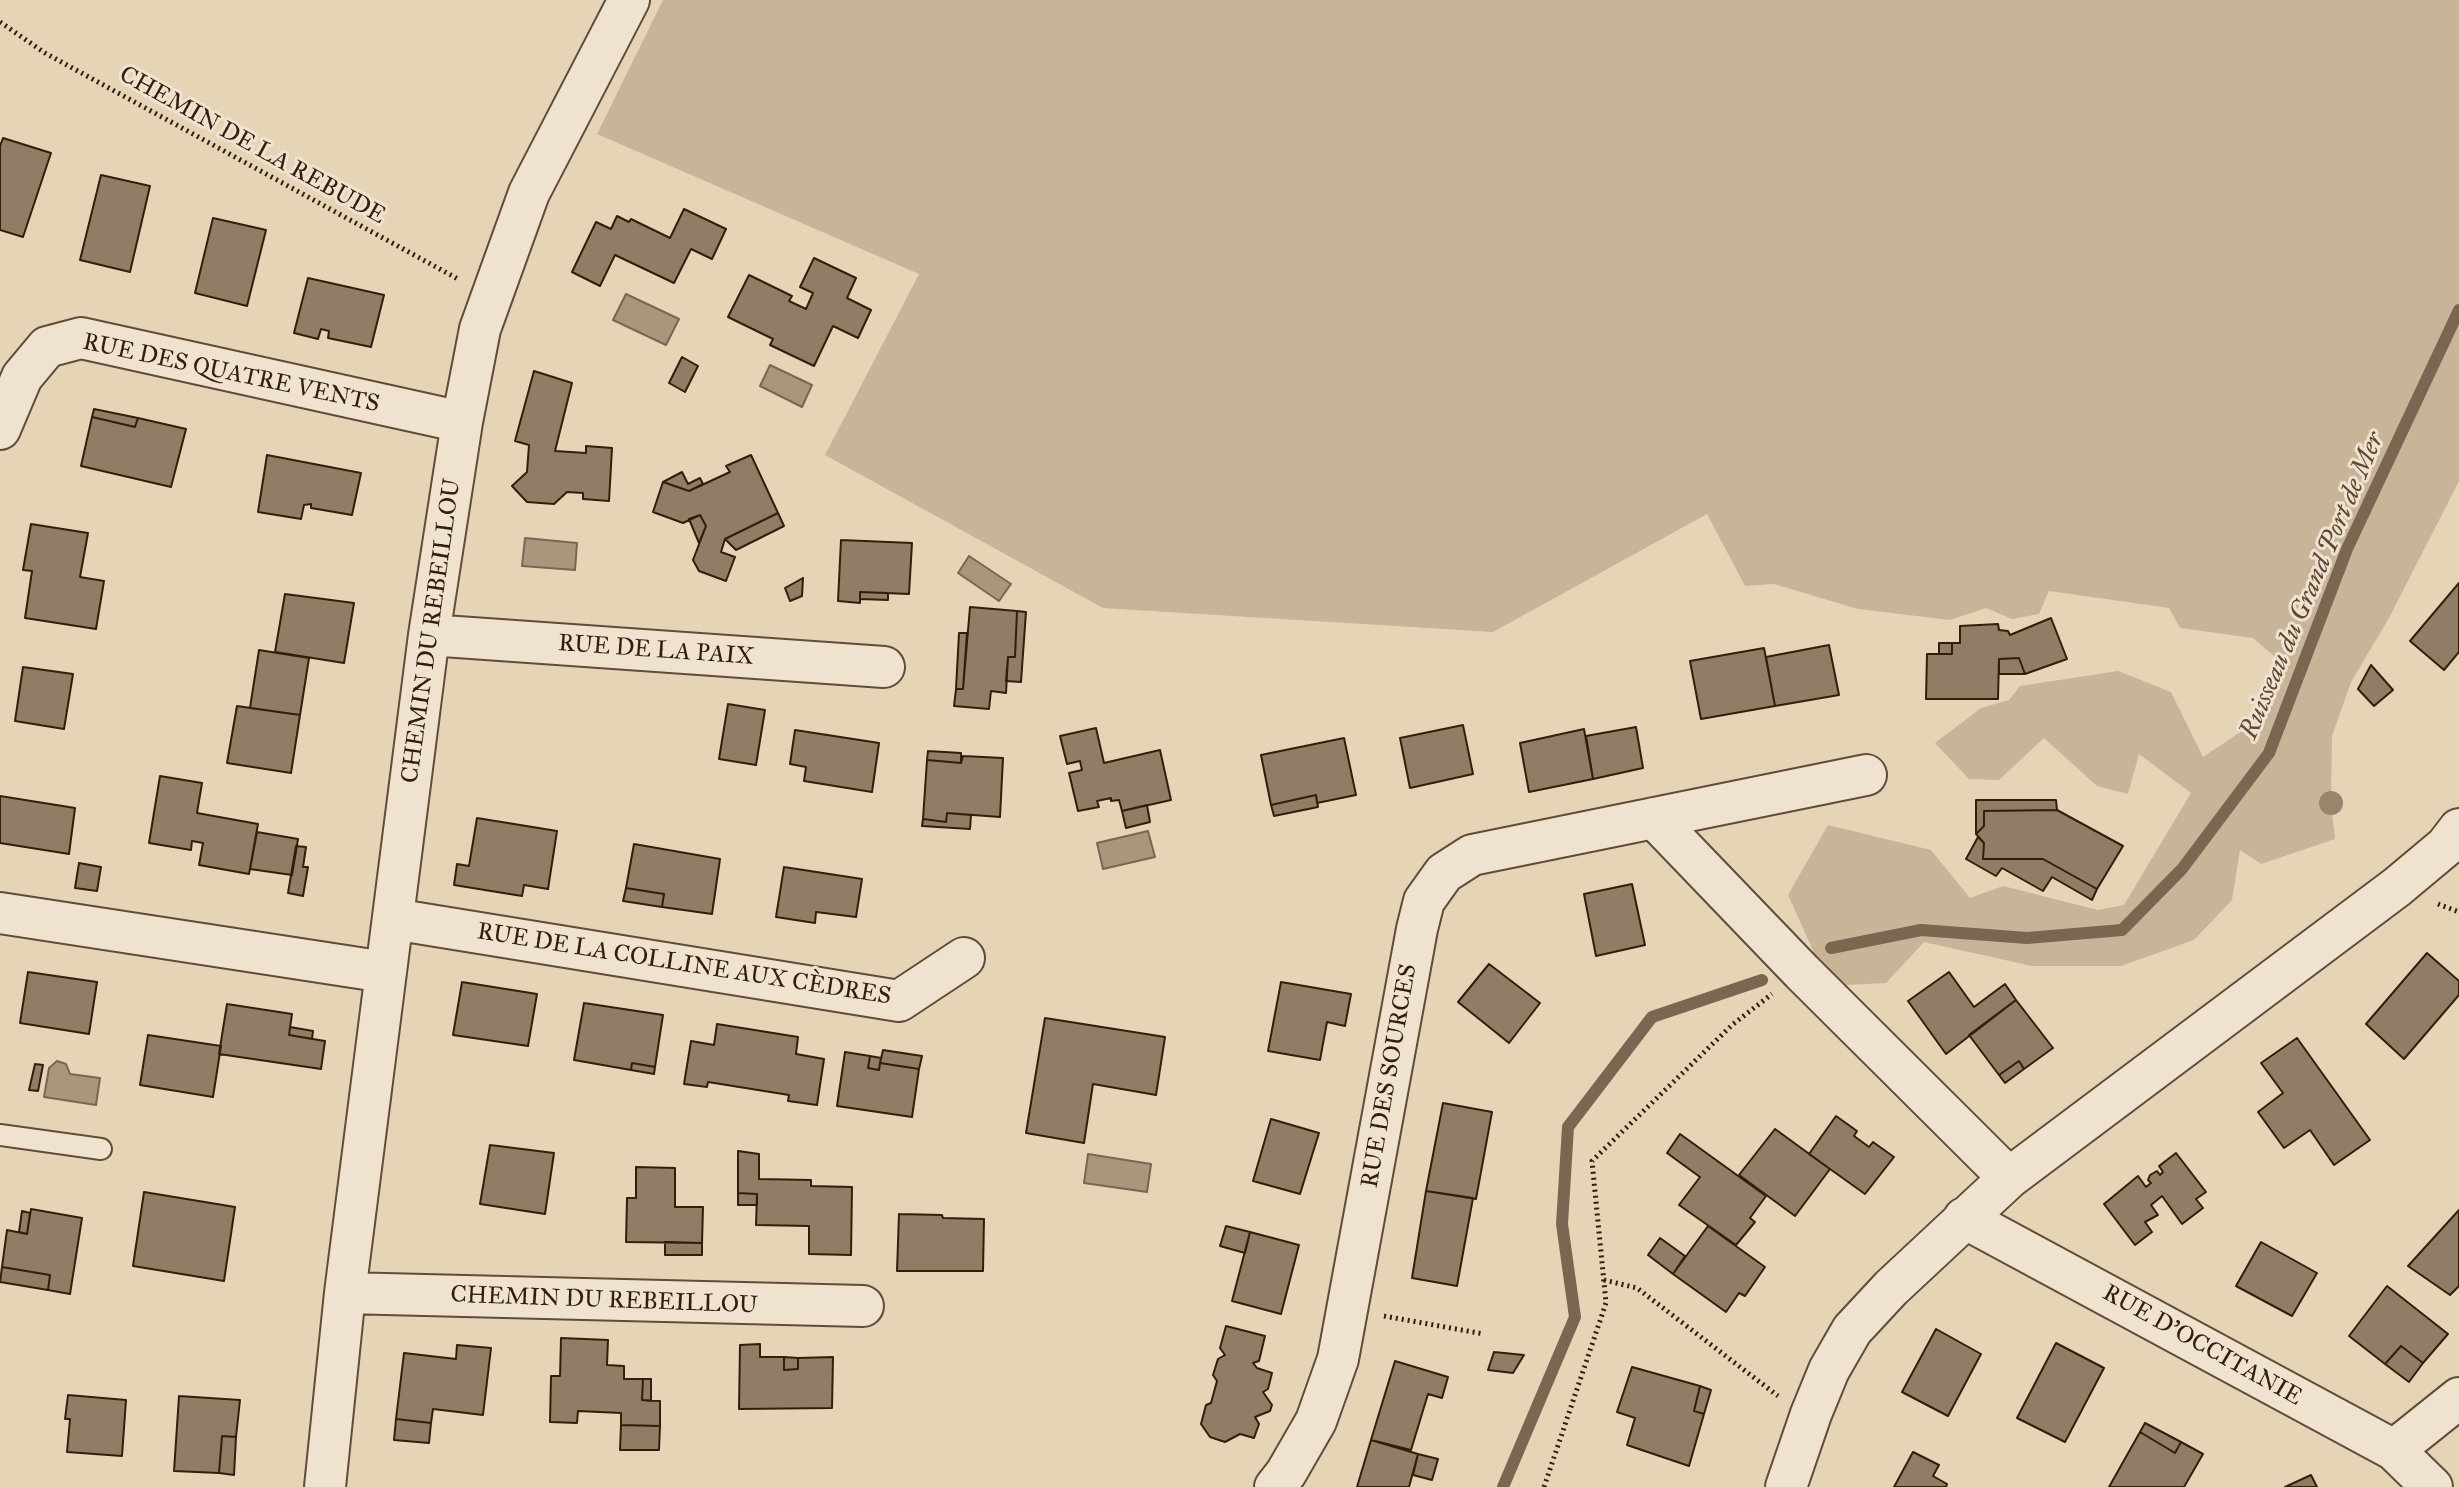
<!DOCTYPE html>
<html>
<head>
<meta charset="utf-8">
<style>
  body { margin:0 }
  canvas { display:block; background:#e6d4b6 }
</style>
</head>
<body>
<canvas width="2459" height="1487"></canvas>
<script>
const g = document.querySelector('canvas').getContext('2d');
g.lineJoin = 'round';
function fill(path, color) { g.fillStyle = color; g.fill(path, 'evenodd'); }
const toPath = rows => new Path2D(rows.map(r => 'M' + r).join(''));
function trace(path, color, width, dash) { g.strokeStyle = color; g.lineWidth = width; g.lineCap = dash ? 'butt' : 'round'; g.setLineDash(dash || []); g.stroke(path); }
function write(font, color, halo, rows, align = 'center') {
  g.font = font + ' "IM FELL Great Primer",serif'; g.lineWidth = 6; g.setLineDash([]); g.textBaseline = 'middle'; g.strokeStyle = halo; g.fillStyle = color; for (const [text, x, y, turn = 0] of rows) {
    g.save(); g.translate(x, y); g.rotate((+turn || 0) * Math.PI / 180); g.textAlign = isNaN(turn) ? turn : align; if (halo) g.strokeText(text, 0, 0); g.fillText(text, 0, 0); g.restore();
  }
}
const green = toPath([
  [663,0,2459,0,2459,481,2389,618,2351,682,2332,736,2331,803,2335,839,2261,864,2240,850,2232,900,2194,940,2121,966,2032,966,1924,942,1886,983,1829,986,1788,895,1828,825,1931,850,1970,898,2003,886,2098,910,2124,905,2191,793,2139,754,2128,794,2097,786,2044,738,1999,780,1969,779,1935,743,1981,708,2009,700,2020,686,2118,671,2171,692,2203,757,2251,725,2288,668,2253,638,2180,628,2169,608,2049,591,2039,614,2012,619,1986,608,1950,620,1858,609,1774,584,1745,586,1707,514,1493,632,1103,608,825,455,919,274,597,134]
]);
const water = toPath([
  [626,294,679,319,666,345,613,320,626,294],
  [770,365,812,385,802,407,760,386,770,365],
  [525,538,577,543,575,570,522,566,525,538],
  [969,556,1011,584,999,601,958,573,969,556],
  [1148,831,1155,857,1103,869,1097,843,1148,831],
  [57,1061,66,1064,70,1074,100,1078,96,1105,44,1097,49,1068,57,1061],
  [1088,1154,1151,1164,1147,1192,1084,1183,1088,1154]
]);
const stream = toPath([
  [1831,948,1921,930,2027,938,2122,930,2182,869,2269,753,2347,549,2459,310],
  [1503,1487,1575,1317,1562,1224,1568,1127,1652,1017,1762,980]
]);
const building = toPath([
  [3,138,51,153,23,237,0,230,0,146,3,138],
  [101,175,150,186,130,272,80,260,101,175],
  [684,209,726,229,712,259,691,249,674,283,615,255,600,286,572,272,596,222,611,229,617,216,629,222,631,219,670,238,684,209],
  [213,218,266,230,247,306,195,293,213,218],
  [814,258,856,278,847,298,871,310,858,338,833,326,814,366,770,345,773,339,728,317,749,275,792,296,789,301,806,309,813,293,800,287,814,258],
  [308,278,384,295,371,347,328,338,329,331,321,329,318,339,294,333,308,278],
  [682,357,698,366,685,392,669,383,682,357],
  [534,371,572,383,555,451,586,453,586,446,612,448,609,501,583,499,583,493,567,492,554,504,527,502,512,486,527,472,529,445,515,441,534,371],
  [94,409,138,418,135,427,92,417,94,409],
  [92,417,135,427,138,418,186,429,171,487,81,466,92,417],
  [267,455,361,473,352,515,311,508,311,504,304,505,301,519,258,512,267,455],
  [751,455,778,513,725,539,721,552,735,557,726,581,699,571,693,560,706,526,700,515,683,523,653,512,663,482,689,491,730,472,726,466,751,455],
  [682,472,688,484,700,478,703,484,689,491,663,482,682,472],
  [778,513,784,526,736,550,725,539,778,513],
  [700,515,706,526,699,543,689,519,700,515],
  [31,524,88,533,80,577,104,581,96,629,25,618,32,571,23,570,31,524],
  [841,540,912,543,909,594,860,592,860,603,838,601,841,540],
  [803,578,802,596,790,601,785,588,803,578],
  [2459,583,2459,652,2444,670,2410,641,2459,583],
  [860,592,888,593,888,600,860,599,860,592],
  [285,594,354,603,344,663,275,652,285,594],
  [970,607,1017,611,1015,657,1008,657,1006,693,991,691,989,709,954,706,956,689,963,689,970,607],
  [1017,611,1026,612,1021,682,1006,681,1008,657,1015,657,1017,611],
  [2051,618,2067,659,2025,674,2019,658,1999,659,1998,699,1926,699,1927,654,1952,654,1952,643,1960,643,1960,626,1998,624,1999,630,2008,631,2010,635,2051,618],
  [959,633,967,633,963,689,956,689,959,633],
  [1939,643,1952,643,1952,654,1939,654,1939,643],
  [1829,645,1839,695,1775,706,1766,657,1829,645],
  [1764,648,1775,706,1701,719,1690,661,1764,648],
  [259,650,309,658,300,715,250,708,259,650],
  [2019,658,2025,674,1999,674,1999,659,2019,658],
  [2371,665,2393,690,2374,706,2358,689,2371,665],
  [23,667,73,674,64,729,15,721,23,667],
  [728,704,765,710,756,765,719,759,728,704],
  [237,706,300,715,291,773,227,763,237,706],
  [1463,725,1473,774,1410,788,1400,738,1463,725],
  [1636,727,1643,768,1593,779,1586,736,1636,727],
  [1096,728,1104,763,1160,750,1171,800,1122,811,1119,800,1111,801,1111,798,1097,801,1099,807,1078,811,1069,773,1082,770,1080,761,1067,764,1060,736,1096,728],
  [1584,729,1593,779,1529,792,1520,743,1584,729],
  [795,730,879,743,872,792,804,781,806,767,790,764,795,730],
  [1344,738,1356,795,1317,803,1316,795,1271,805,1261,755,1344,738],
  [928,751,961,753,961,763,927,760,928,751],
  [963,756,1003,758,1000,817,947,813,946,822,923,819,927,760,961,763,963,756],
  [160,776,202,783,197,813,258,824,249,874,199,865,203,843,192,841,191,850,149,843,160,776],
  [1316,795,1318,807,1274,816,1271,805,1316,795],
  [0,796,75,808,69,854,0,843,0,796],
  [1976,800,2056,800,2057,810,1984,811,1984,826,1976,834,1976,800],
  [1147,805,1150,822,1126,828,1122,811,1147,805],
  [2057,810,2123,846,2097,889,2043,859,1983,859,1984,843,1976,834,1984,826,1984,811,2057,810],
  [947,813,971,815,970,829,922,826,923,819,946,822,947,813],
  [477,818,557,831,548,889,524,885,522,896,454,885,457,864,469,866,477,818],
  [257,832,298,839,292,875,250,869,257,832],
  [1978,837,1984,843,1983,859,2043,859,2097,889,2092,900,2052,877,2043,891,2002,868,1996,876,1966,859,1978,837],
  [634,844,720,859,712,914,662,907,664,894,626,888,634,844],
  [296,846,306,847,303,867,308,867,303,896,288,893,296,846],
  [79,863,101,867,97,891,75,888,79,863],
  [784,867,862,879,856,917,816,912,815,923,776,917,784,867],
  [1632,884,1645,945,1596,956,1584,894,1632,884],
  [626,888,664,894,662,907,623,901,626,888],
  [2427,953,2459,981,2459,995,2404,1059,2366,1024,2427,953],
  [1489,964,1540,1003,1509,1043,1458,1002,1489,964],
  [28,972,97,982,89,1034,20,1023,28,972],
  [1949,972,1974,1007,2005,984,2016,1000,1946,1054,1908,1001,1949,972],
  [462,982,537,994,528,1046,453,1035,462,982],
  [1281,982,1351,994,1345,1026,1327,1022,1320,1060,1268,1051,1281,982],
  [2016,1000,2053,1048,2024,1069,2019,1061,1999,1075,1969,1035,2016,1000],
  [584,1003,663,1015,655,1067,632,1063,631,1070,574,1060,584,1003],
  [227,1004,292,1014,289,1035,325,1041,321,1069,219,1054,227,1004],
  [1045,1018,1165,1037,1156,1095,1093,1084,1084,1143,1026,1133,1045,1018],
  [717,1024,798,1037,796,1054,824,1059,817,1105,788,1101,789,1095,708,1082,707,1087,684,1084,691,1041,714,1045,717,1024],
  [290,1027,313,1031,312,1039,289,1035,290,1027],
  [148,1035,221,1046,213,1097,140,1085,148,1035],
  [2297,1038,2370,1140,2334,1165,2310,1130,2284,1148,2258,1112,2283,1093,2261,1063,2297,1038],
  [883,1050,922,1056,919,1069,880,1063,883,1050],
  [845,1052,870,1056,868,1068,879,1070,880,1063,919,1069,912,1117,837,1106,845,1052],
  [870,1056,881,1058,879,1070,868,1068,870,1056],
  [2019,1061,2024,1069,2005,1083,1999,1075,2019,1061],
  [632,1063,655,1067,654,1074,631,1070,632,1063],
  [35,1064,43,1065,38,1091,29,1090,35,1064],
  [1443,1103,1492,1112,1476,1199,1426,1191,1443,1103],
  [1836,1116,1857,1131,1854,1136,1869,1147,1873,1142,1894,1157,1865,1194,1809,1154,1836,1116],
  [1271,1119,1319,1133,1300,1194,1253,1181,1271,1119],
  [1775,1129,1830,1169,1795,1216,1739,1175,1775,1129],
  [1680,1134,1766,1196,1750,1218,1755,1222,1736,1245,1679,1205,1700,1177,1667,1153,1680,1134],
  [490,1145,554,1153,545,1214,480,1204,490,1145],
  [738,1151,759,1154,759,1179,811,1180,811,1186,852,1187,851,1255,809,1254,809,1226,756,1225,757,1194,738,1193,738,1151],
  [2176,1153,2206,1192,2196,1199,2203,1208,2182,1224,2162,1196,2151,1205,2158,1215,2145,1222,2152,1232,2135,1245,2104,1204,2138,1176,2146,1187,2151,1183,2148,1180,2150,1175,2157,1171,2160,1175,2163,1172,2159,1166,2176,1153],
  [636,1167,675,1168,675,1207,703,1207,702,1243,626,1242,627,1198,636,1198,636,1167],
  [1426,1191,1473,1198,1457,1286,1412,1278,1426,1191],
  [144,1192,235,1207,224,1281,133,1266,144,1192],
  [738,1193,757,1194,757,1205,738,1205,738,1193],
  [31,1209,82,1218,70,1294,48,1290,50,1275,2,1267,7,1230,27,1234,31,1209],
  [2459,1210,2459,1286,2450,1295,2408,1266,2459,1210],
  [22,1211,30,1213,27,1234,19,1232,22,1211],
  [899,1214,942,1215,943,1218,984,1219,983,1271,897,1271,899,1214],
  [1226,1226,1250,1232,1245,1253,1220,1246,1226,1226],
  [1708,1226,1765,1267,1745,1296,1739,1293,1726,1312,1673,1274,1708,1226],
  [1250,1232,1299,1245,1281,1314,1232,1301,1250,1232],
  [1660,1238,1685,1256,1673,1274,1648,1255,1660,1238],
  [665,1242,702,1243,702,1255,665,1255,665,1242],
  [2261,1242,2317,1273,2292,1316,2236,1286,2261,1242],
  [2,1267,50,1275,48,1290,0,1282,2,1267],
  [2387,1286,2448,1334,2423,1363,2401,1346,2385,1364,2349,1336,2387,1286],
  [1226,1326,1265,1336,1259,1361,1253,1363,1257,1368,1272,1373,1268,1389,1263,1392,1272,1405,1270,1411,1255,1417,1259,1424,1254,1438,1240,1434,1225,1442,1210,1437,1201,1424,1206,1405,1211,1403,1217,1381,1213,1375,1218,1359,1225,1355,1220,1348,1226,1326],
  [1936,1329,1981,1354,1948,1416,1902,1392,1936,1329],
  [561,1338,608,1340,607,1365,624,1366,624,1379,643,1379,642,1400,660,1401,660,1426,621,1425,621,1413,578,1411,577,1423,550,1422,551,1376,560,1376,561,1338],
  [2056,1343,2104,1368,2065,1442,2017,1418,2056,1343],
  [760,1344,760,1357,784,1357,784,1370,798,1369,798,1358,833,1357,832,1408,739,1409,740,1345,760,1344],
  [457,1345,491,1348,483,1415,433,1409,431,1423,396,1419,404,1353,456,1359,457,1345],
  [2401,1346,2423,1363,2409,1382,2385,1364,2401,1346],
  [1494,1352,1524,1355,1513,1373,1488,1370,1494,1352],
  [784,1357,798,1358,798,1369,784,1370,784,1357],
  [1395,1361,1448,1377,1442,1398,1428,1394,1411,1450,1371,1440,1395,1361],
  [1632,1367,1700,1386,1694,1411,1704,1414,1689,1466,1627,1445,1635,1418,1617,1412,1632,1367],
  [643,1379,651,1379,651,1401,642,1400,643,1379],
  [1700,1386,1711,1390,1704,1414,1694,1411,1700,1386],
  [68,1395,126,1400,122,1456,67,1452,70,1419,65,1419,68,1395],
  [179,1396,240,1400,236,1437,222,1436,219,1473,174,1471,179,1396],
  [396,1419,431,1423,429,1443,394,1440,396,1419],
  [2145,1423,2181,1442,2175,1453,2140,1432,2145,1423],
  [621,1425,660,1426,659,1450,620,1450,621,1425],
  [2140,1432,2175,1453,2181,1442,2203,1454,2184,1487,2109,1487,2140,1432],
  [222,1436,236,1437,234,1475,219,1473,222,1436],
  [1371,1440,1418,1454,1409,1487,1357,1487,1371,1440],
  [1913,1452,1939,1465,1933,1476,1947,1484,1946,1487,1894,1487,1913,1452],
  [1418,1454,1438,1459,1432,1480,1413,1475,1418,1454],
  [2311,1475,2317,1487,2285,1487,2311,1475]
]);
const path = toPath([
  [0,22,45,53,458,279],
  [2438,904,2459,912],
  [1604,1280,1637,1288,1778,1396],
  [1384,1316,1484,1334],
  [1544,1487,1606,1303,1592,1161,1732,1025,1772,994]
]);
const lane = toPath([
  [0,1135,101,1149]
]);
const street = toPath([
  [0,429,22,377,47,347,81,338,462,422],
  [429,635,884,667],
  [1654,818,1802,972,2009,1178],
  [0,913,385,972],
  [393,919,899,1001,964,958],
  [1964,1218,2394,1450,2432,1487],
  [345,1293,863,1306],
  [2394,1450,2459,1398],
  [325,1487,345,1293,429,635,462,422,480,329,529,193,629,0],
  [1275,1487,1286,1473,1316,1421,1338,1359,1417,929,1424,901,1444,873,1472,855,1866,775],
  [1786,1487,1811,1414,1829,1370,1852,1330,1891,1288,2009,1178,2397,887,2446,846,2459,829]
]);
const trees = [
  [2331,803]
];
const streetNames = [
  ["CHEMIN DE LA REBUDE",252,146,29],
  ["RUE DES QUATRE VENTS",231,374,12],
  ["CHEMIN DU REBEILLOU",432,631,-82],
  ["RUE DE LA PAIX",656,651,4],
  ["RUE DE LA COLLINE AUX CÈDRES",684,965,9],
  ["RUE DES SOURCES",1390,1076,-80],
  ["CHEMIN DU REBEILLOU",604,1301,2],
  ["RUE D'OCCITANIE",2202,1346,29]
];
const waterNames = [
  ["Ruisseau du Grand Port de Mer",2313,586,-67]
];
fill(green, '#c8b599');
fill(water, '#a9967d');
trace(water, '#7a6651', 2);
trace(stream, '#7a6651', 12);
fill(building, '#907d65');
trace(building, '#331e0e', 2);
trace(lane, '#604c38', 24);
trace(street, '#604c38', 44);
trace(path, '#331e0e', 5, [2, 4]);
trace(lane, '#efe3d0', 20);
trace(street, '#efe3d0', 40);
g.fillStyle = '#98856d';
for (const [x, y] of trees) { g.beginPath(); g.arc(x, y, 12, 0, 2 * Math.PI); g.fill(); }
write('24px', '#331e0e', '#efe3d0', streetNames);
write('italic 26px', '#5c4835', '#efe3d0', waterNames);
</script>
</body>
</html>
